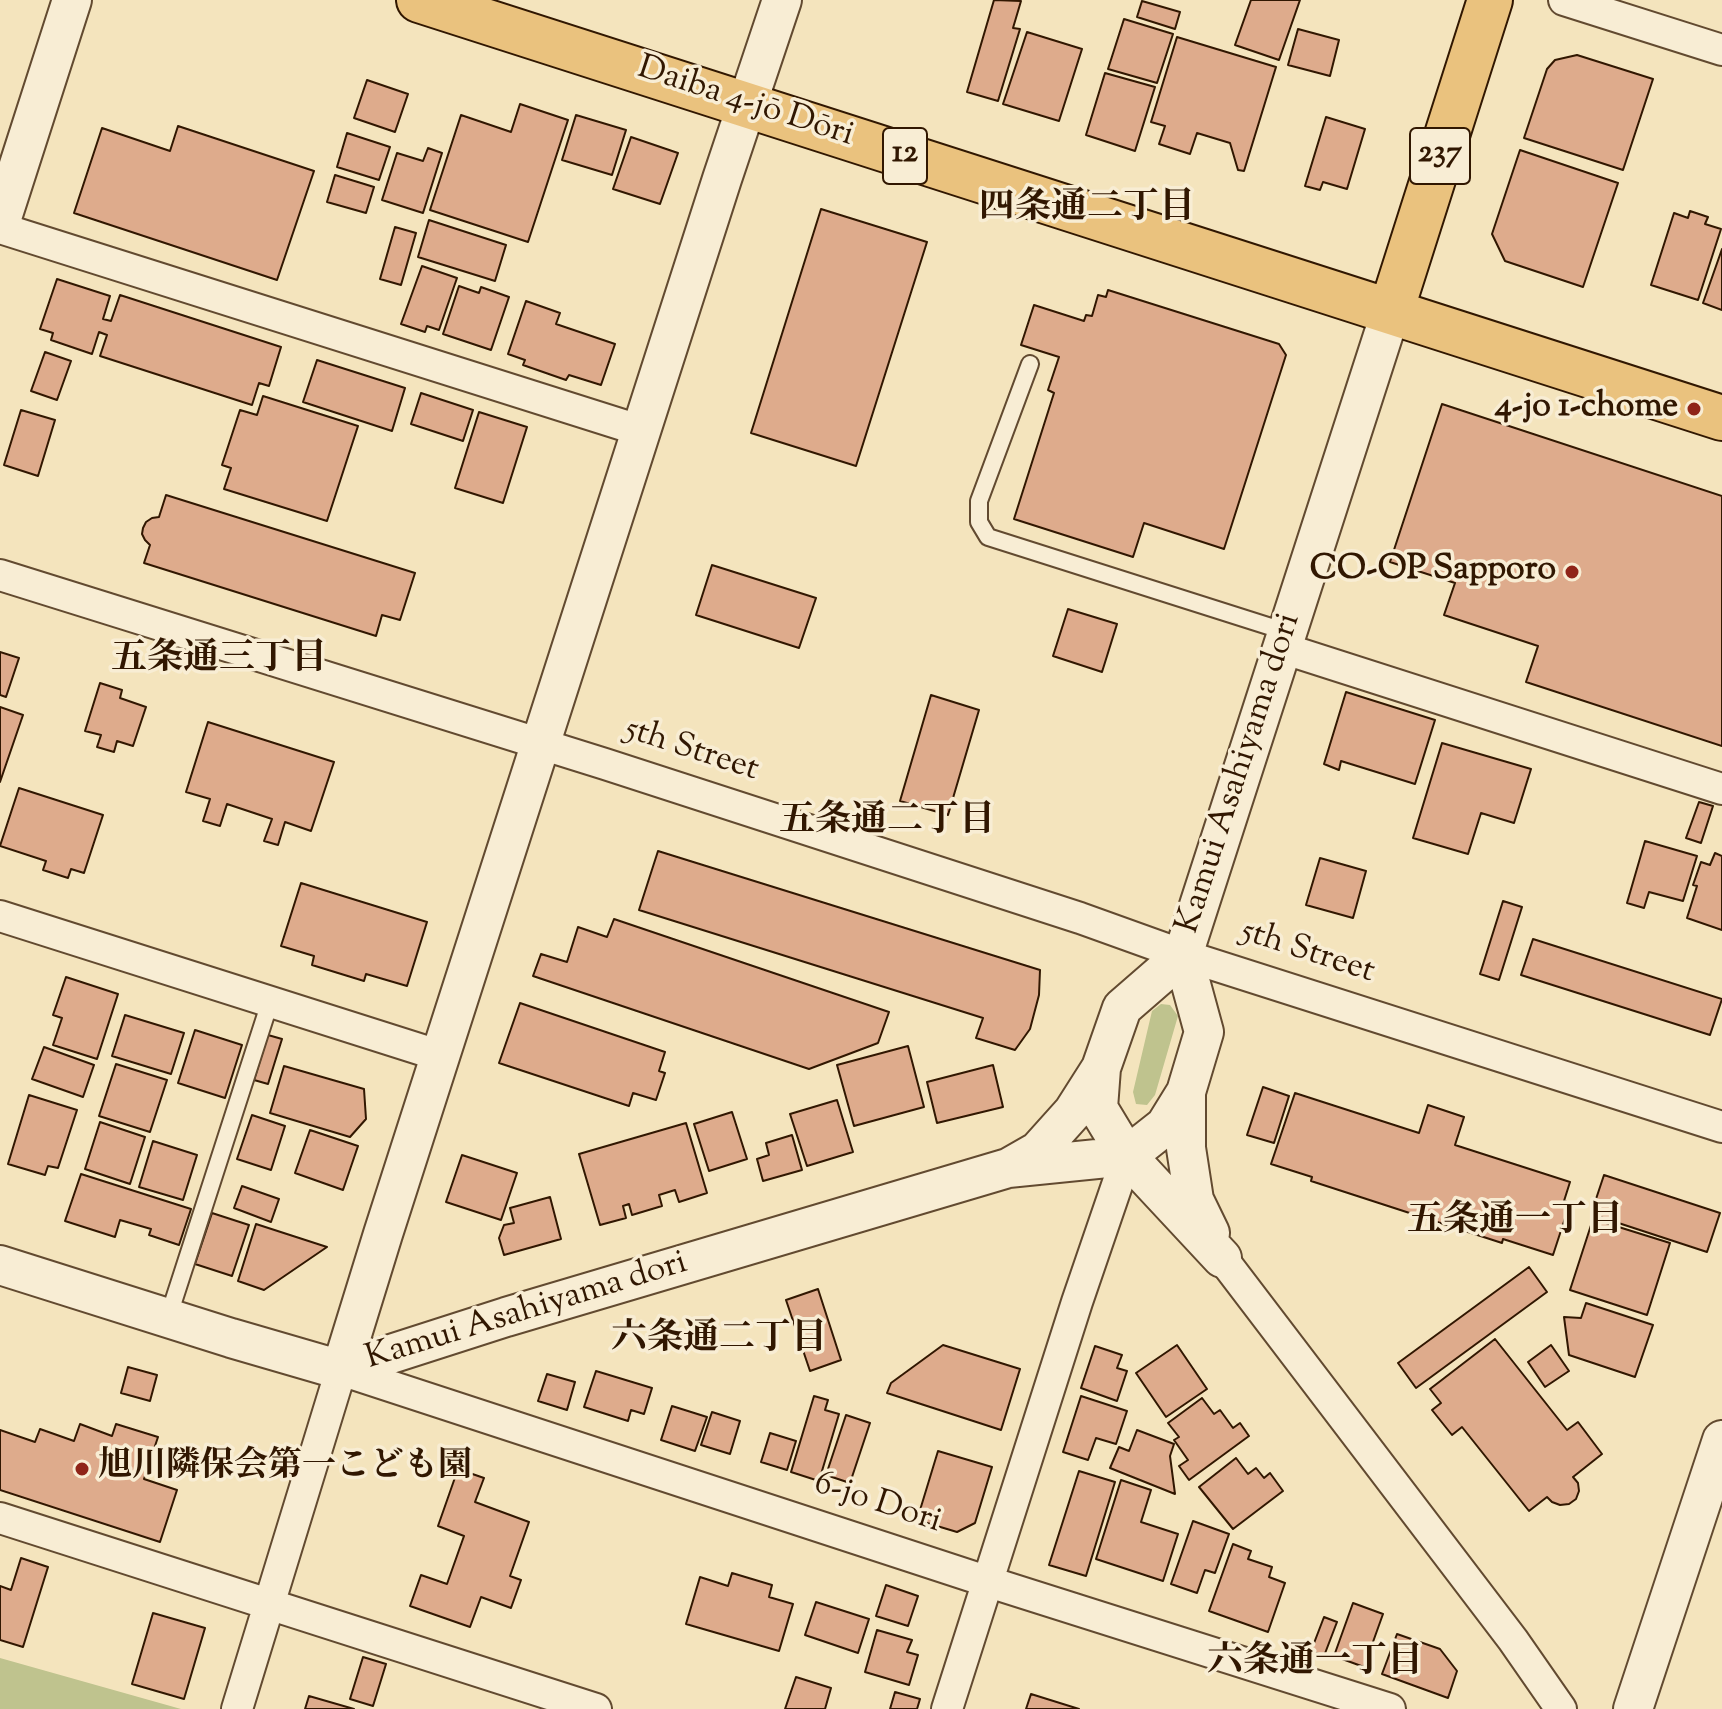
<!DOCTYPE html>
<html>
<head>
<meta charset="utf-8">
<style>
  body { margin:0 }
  canvas { display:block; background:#f4e4bd }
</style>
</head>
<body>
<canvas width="1722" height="1709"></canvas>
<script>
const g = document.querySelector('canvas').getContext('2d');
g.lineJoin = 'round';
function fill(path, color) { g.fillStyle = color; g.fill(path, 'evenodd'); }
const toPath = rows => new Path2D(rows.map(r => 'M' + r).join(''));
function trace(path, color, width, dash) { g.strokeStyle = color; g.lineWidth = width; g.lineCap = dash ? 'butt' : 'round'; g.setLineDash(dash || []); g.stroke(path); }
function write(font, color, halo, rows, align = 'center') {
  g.font = font + ' "Sorts Mill Goudy","Noto Serif JP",serif'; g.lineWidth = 7; g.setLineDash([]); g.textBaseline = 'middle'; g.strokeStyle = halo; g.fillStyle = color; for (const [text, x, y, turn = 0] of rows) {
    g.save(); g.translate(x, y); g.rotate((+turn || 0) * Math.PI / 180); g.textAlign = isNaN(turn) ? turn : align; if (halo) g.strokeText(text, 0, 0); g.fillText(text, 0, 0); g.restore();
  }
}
const green = toPath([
  [1161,1004,1170,1005,1178,1016,1155,1095,1147,1105,1136,1104,1133,1092,1152,1011],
  [0,1658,181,1709,0,1709]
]);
const building = toPath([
  [994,0,1021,1,1013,28,1020,29,998,101,967,92,994,0],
  [1251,0,1300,0,1279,60,1235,45,1251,0],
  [1142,1,1180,12,1175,29,1137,17,1142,1],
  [1124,19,1173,34,1157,83,1108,69,1124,19],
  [1298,29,1339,40,1330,76,1288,65,1298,29],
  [1027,32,1082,49,1059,121,1003,104,1027,32],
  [1177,37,1276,67,1244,171,1238,170,1230,143,1197,133,1190,154,1159,144,1165,126,1151,122,1177,37],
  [1577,55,1653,79,1623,170,1524,138,1547,69,1555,60,1577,55],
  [1105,73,1155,87,1135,151,1086,135,1105,73],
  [367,80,408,94,395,132,354,118,367,80],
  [520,104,568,120,528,242,430,210,461,115,511,132,520,104],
  [576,115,626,130,612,175,562,160,576,115],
  [1326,117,1365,129,1347,189,1323,182,1320,190,1305,186,1326,117],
  [178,126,314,171,277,280,74,213,102,128,170,151,178,126],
  [347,133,390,147,379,180,337,167,347,133],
  [631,137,678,153,660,204,613,189,631,137],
  [428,148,442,153,423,213,382,200,397,153,423,161,428,148],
  [1520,150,1618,183,1583,287,1505,261,1492,234,1520,150],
  [335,175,374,187,366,213,327,202,335,175],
  [821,209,927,242,856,466,751,433,821,209],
  [1690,211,1708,217,1705,224,1721,229,1698,300,1651,285,1674,213,1688,218,1690,211],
  [429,220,506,245,495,281,418,257,429,220],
  [395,227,416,233,401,285,380,279,395,227],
  [1722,249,1722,310,1703,303,1722,249],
  [422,266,457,278,439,330,427,326,425,332,401,324,422,266],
  [57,279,110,296,103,319,111,321,120,295,281,347,269,386,259,383,252,405,100,356,107,335,99,332,92,354,51,340,53,333,40,329,57,279],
  [459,286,479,293,481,287,509,297,491,350,443,334,459,286],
  [1108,290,1279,344,1286,355,1224,549,1144,523,1133,557,1014,519,1054,393,1048,390,1059,357,1021,345,1034,305,1084,321,1086,315,1092,316,1098,295,1106,297,1108,290],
  [526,301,560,313,556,324,615,344,601,385,569,375,566,380,523,365,525,360,508,354,526,301],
  [45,352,71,361,57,400,31,391,45,352],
  [317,360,405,388,392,431,303,402,317,360],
  [421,393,473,410,463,441,411,424,421,393],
  [263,396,358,426,327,521,224,489,231,468,222,465,240,410,257,415,263,396],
  [1442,404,1722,496,1722,746,1526,682,1538,646,1444,615,1455,583,1390,562,1442,404],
  [21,410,55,420,38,476,4,465,21,410],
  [479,412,527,427,503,503,455,488,479,412],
  [166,495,415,573,400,620,382,615,376,636,144,563,150,545,145,540,142,534,143,528,146,522,152,518,159,517,166,495],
  [712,565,816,598,799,648,696,615,712,565],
  [1068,609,1117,624,1102,672,1053,656,1068,609],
  [0,652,19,658,6,697,0,695,0,652],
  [100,683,122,690,120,698,146,707,133,746,117,741,114,752,97,747,101,735,85,731,100,683],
  [1346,692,1435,720,1415,784,1341,761,1339,770,1324,764,1346,692],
  [931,695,979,710,948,815,900,801,931,695],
  [0,707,23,715,0,782,0,707],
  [208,722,334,762,311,831,285,822,278,845,264,841,272,819,227,804,220,826,203,821,210,799,186,792,208,722],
  [1442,743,1531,769,1514,823,1481,813,1468,854,1413,838,1442,743],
  [19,788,103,815,84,873,71,869,68,878,43,870,46,861,0,846,19,788],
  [1699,802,1713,806,1701,843,1686,838,1699,802],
  [1645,841,1697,856,1683,901,1649,892,1644,908,1627,903,1645,841],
  [658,851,1040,970,1039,995,1030,1029,1015,1050,976,1038,983,1018,639,910,658,851],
  [1715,853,1722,856,1722,930,1687,918,1697,886,1693,885,1701,862,1710,865,1715,853],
  [1320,858,1366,871,1353,918,1306,905,1320,858],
  [301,883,427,922,407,986,366,974,364,981,312,965,314,956,281,946,301,883],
  [1503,901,1522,907,1499,980,1480,974,1503,901],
  [614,919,889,1012,878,1043,809,1069,533,976,541,954,567,962,578,927,607,937,614,919],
  [1533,939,1722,999,1710,1035,1521,975,1533,939],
  [66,977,118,994,97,1059,53,1045,62,1018,53,1015,66,977],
  [520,1003,665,1052,659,1071,665,1073,656,1100,633,1093,629,1106,499,1063,520,1003],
  [125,1015,184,1033,171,1074,112,1056,125,1015],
  [195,1030,242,1045,225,1098,178,1083,195,1030],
  [268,1035,282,1039,268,1084,254,1080,268,1035],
  [908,1046,924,1107,854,1126,837,1065,908,1046],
  [44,1047,94,1065,83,1097,32,1079,44,1047],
  [116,1064,167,1080,150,1132,99,1116,116,1064],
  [993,1065,1003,1107,937,1123,927,1082,993,1065],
  [284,1066,364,1089,366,1119,350,1137,270,1113,284,1066],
  [1263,1087,1289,1096,1274,1143,1247,1135,1263,1087],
  [1295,1093,1419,1133,1428,1105,1464,1117,1455,1145,1570,1182,1564,1201,1570,1203,1553,1255,1503,1239,1502,1243,1311,1181,1312,1177,1271,1164,1295,1093],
  [29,1095,77,1110,58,1168,48,1166,45,1175,8,1164,29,1095],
  [837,1100,853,1152,807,1166,790,1114,837,1100],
  [732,1112,747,1159,709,1171,694,1124,732,1112],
  [252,1115,285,1126,271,1170,237,1159,252,1115],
  [100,1122,145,1137,130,1184,85,1169,100,1122],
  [686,1123,707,1193,679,1202,675,1190,659,1195,662,1206,632,1215,629,1204,623,1206,626,1218,600,1225,579,1154,686,1123],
  [310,1130,358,1146,343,1190,295,1173,310,1130],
  [792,1135,802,1170,763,1181,757,1159,769,1155,766,1143,792,1135],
  [153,1141,197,1155,183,1200,139,1187,153,1141],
  [462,1155,517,1173,501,1220,446,1202,462,1155],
  [81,1174,191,1209,179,1245,149,1235,151,1229,120,1220,115,1237,65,1221,81,1174],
  [1604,1175,1720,1213,1707,1252,1591,1214,1604,1175],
  [242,1186,279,1199,271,1222,234,1208,242,1186],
  [550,1197,561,1239,504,1255,499,1238,504,1225,514,1223,510,1208,550,1197],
  [212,1213,249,1225,232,1276,195,1264,212,1213],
  [1593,1219,1670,1243,1647,1315,1570,1290,1593,1219],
  [256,1224,327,1247,264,1290,238,1281,256,1224],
  [1529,1267,1547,1292,1416,1388,1398,1363,1529,1267],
  [818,1289,841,1360,810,1371,786,1300,818,1289],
  [1586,1303,1653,1325,1635,1377,1569,1355,1564,1317,1581,1318,1586,1303],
  [1495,1339,1567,1430,1578,1422,1602,1454,1573,1477,1578,1483,1579,1491,1576,1499,1569,1504,1560,1505,1552,1502,1547,1497,1529,1511,1462,1427,1452,1435,1432,1410,1441,1403,1430,1389,1495,1339],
  [943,1345,1020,1369,1001,1430,887,1393,891,1383,943,1345],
  [1177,1345,1207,1389,1166,1417,1136,1373,1177,1345],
  [1551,1345,1569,1371,1545,1387,1528,1362,1551,1345],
  [1095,1346,1122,1355,1117,1368,1127,1371,1117,1401,1081,1388,1095,1346],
  [128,1367,157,1375,150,1401,121,1393,128,1367],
  [596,1371,652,1388,644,1414,631,1410,628,1421,584,1407,596,1371],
  [547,1374,575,1382,567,1410,538,1401,547,1374],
  [814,1396,828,1400,825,1410,839,1414,819,1481,791,1472,814,1396],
  [1081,1396,1127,1411,1116,1444,1096,1438,1088,1460,1063,1452,1081,1396],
  [1202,1398,1214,1414,1220,1410,1233,1428,1240,1423,1249,1436,1189,1480,1179,1466,1188,1460,1174,1440,1179,1437,1168,1423,1202,1398],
  [672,1406,707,1417,695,1451,661,1440,672,1406],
  [712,1412,740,1421,730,1454,701,1445,712,1412],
  [846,1415,870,1423,850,1483,826,1475,846,1415],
  [80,1424,112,1436,116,1424,158,1437,144,1479,177,1490,160,1542,0,1490,0,1430,35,1442,40,1429,74,1441,80,1424],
  [1137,1430,1174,1444,1170,1456,1175,1494,1110,1468,1119,1447,1129,1451,1137,1430],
  [770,1433,796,1441,787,1470,761,1462,770,1433],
  [938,1451,992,1467,975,1523,957,1532,917,1520,938,1451],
  [1236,1458,1248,1474,1256,1468,1264,1478,1270,1473,1283,1491,1233,1529,1199,1487,1236,1458],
  [458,1469,484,1478,475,1502,529,1522,510,1576,521,1580,511,1608,481,1597,470,1627,410,1606,421,1575,447,1584,464,1536,438,1526,458,1469],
  [1079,1471,1115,1482,1086,1576,1049,1565,1079,1471],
  [1121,1480,1151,1490,1141,1522,1178,1534,1163,1581,1096,1559,1121,1480],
  [1193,1521,1229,1534,1215,1573,1205,1570,1197,1593,1171,1584,1193,1521],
  [1233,1544,1251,1551,1248,1559,1272,1567,1269,1577,1285,1583,1268,1632,1209,1611,1233,1544],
  [21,1558,48,1567,23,1647,0,1640,0,1586,11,1590,21,1558],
  [732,1573,772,1585,769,1597,793,1604,779,1651,686,1624,700,1577,728,1586,732,1573],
  [886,1585,918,1596,908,1626,876,1616,886,1585],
  [816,1602,869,1619,858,1653,805,1635,816,1602],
  [1353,1603,1383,1614,1364,1667,1334,1656,1353,1603],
  [153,1613,205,1628,184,1699,132,1684,153,1613],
  [1324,1617,1337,1622,1324,1656,1311,1651,1324,1617],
  [877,1630,912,1640,907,1652,918,1655,909,1685,865,1672,877,1630],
  [1397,1634,1440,1649,1457,1671,1448,1698,1382,1674,1397,1634],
  [363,1657,386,1664,373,1706,350,1699,363,1657],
  [796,1677,831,1688,825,1709,785,1709,796,1677],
  [895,1692,920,1699,917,1709,890,1709,895,1692],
  [1031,1694,1079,1709,1026,1709,1031,1694],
  [309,1696,354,1709,305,1709,309,1696]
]);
const service = toPath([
  [1030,364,979,501,979,522,988,537,1287,632],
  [168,1318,270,1002]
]);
const minor = toPath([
  [1564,0,1722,50],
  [0,228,642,431],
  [0,575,605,764,1080,918,1183,955,1722,1127],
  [1282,648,1722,789],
  [0,916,441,1056],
  [1222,1258,1513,1640,1561,1709],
  [0,1518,596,1709],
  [237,1709,341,1370,989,1582,1390,1709],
  [947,1709,1077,1302,1127,1156]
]);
const tertiary = toPath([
  [0,224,72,0],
  [1101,1068,1098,1108,1127,1156,1222,1258],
  [1186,1092,1186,1148,1194,1200,1210,1233],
  [1010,1167,1038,1151,1073,1112,1101,1068,1122,1008,1183,955,1391,311],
  [0,1265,231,1338,341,1370,506,1317,1008,1168,1127,1156,1165,1126,1186,1092,1204,1032,1183,955],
  [341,1370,383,1234,722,179,782,0],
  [1633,1709,1722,1440]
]);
const trunk = toPath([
  [419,0,1722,418],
  [1391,311,1490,0]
]);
const markers = [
  [1694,409,8,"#8f2418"],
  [1572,572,8,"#8f2418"],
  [82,1469,8,"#8f2418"]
];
const shields = [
  [905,156,44],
  [1440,156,60]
];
const shieldNames = [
  ["12",905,156],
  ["237",1440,156]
];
const streetNames = [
  ["Daiba 4-jō Dōri",745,104,18],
  ["5th Street",691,752,18],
  ["Kamui Asahiyama dori",1241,774,-72],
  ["5th Street",1307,954,18],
  ["Kamui Asahiyama dori",527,1313,-17],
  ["6-jo Dori",877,1505,18]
];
const poiNames = [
  ["4-jo 1-chome",1678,409],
  ["CO-OP Sapporo",1556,572],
  ["旭川隣保会第一こども園",98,1469,"left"]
];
const neighbourhoodNames = [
  ["四条通二丁目",1087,211],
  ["五条通三丁目",219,662],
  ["五条通二丁目",887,824],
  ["五条通一丁目",1515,1224],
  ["六条通二丁目",719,1342],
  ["六条通一丁目",1315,1665]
];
fill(green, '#bfc38e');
fill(building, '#deab8c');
trace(building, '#311701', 2);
trace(service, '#624a30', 20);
trace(minor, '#624a30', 34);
trace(tertiary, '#624a30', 42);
trace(trunk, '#311701', 48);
trace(service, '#f8edd4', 16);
trace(minor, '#f8edd4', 30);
trace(tertiary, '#f8edd4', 38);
trace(trunk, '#eac27e', 44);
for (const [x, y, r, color] of markers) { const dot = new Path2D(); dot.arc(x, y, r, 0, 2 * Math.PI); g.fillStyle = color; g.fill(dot); trace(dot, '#f8edd4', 3); }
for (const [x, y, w] of shields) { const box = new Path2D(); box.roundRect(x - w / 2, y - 28, w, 56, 6); g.fillStyle = '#f8edd4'; g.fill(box); trace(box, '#311701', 2); }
write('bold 32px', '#311701', null, shieldNames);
write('34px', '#311701', '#f8edd4', streetNames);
write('bold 34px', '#311701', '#f8edd4', poiNames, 'right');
write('bold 36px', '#311701', '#f8edd4', neighbourhoodNames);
</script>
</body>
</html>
